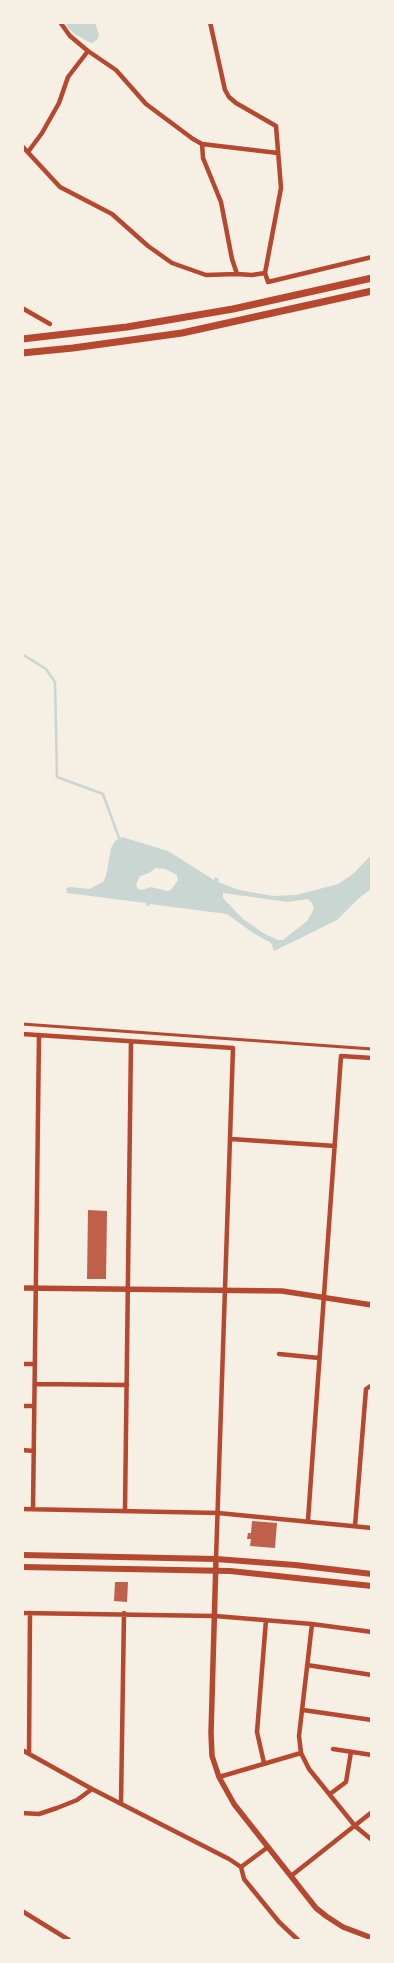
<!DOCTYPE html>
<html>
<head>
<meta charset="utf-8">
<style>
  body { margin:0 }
  #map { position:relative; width:394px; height:1963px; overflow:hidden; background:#f6efe4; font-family:Jost,sans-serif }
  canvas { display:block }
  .frame { position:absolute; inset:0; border:24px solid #f6efe4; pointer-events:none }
</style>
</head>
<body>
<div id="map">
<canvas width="394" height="1963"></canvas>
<div class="frame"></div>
</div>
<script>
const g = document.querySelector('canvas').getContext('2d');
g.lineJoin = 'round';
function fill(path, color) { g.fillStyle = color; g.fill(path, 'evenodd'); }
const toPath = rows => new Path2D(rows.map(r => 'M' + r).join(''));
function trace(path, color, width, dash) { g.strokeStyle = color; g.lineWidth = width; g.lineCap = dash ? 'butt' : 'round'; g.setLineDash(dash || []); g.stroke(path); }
const water = toPath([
  [65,23,93,23,96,25,99,35,97,40,92,43,87,41,75,34,68,28],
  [122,837,168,851,214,880,215,877,219,879,218,882,239,890,273,896,296,895,338,884,353,874,371,855,370,871,371,889,359,898,337,920,274,951,271,943,253,933,227,914,150,904,149,906,147,906,146,903,67,893,66,889,70,887,89,889,103,882,106,876,111,848,115,841],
  [156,868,165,869,177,875,178,880,171,890,167,891,151,887,142,890,138,889,136,885,140,876,149,873],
  [223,893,288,902,308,899,312,903,314,909,307,921,283,940,278,940,265,934,243,919,223,898]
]);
const stream = toPath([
  [22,654,46,669,55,682,57,777,103,794,119,838]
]);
const building = toPath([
  [88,1210,107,1211,106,1279,87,1279],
  [252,1521,277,1523,275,1548,250,1546,251,1539,247,1539,248,1533,251,1533],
  [115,1582,128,1582,127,1602,114,1601]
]);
const pedestrian = toPath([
  [22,1024,372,1049]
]);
const minor = toPath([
  [60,22,70,36,88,51,116,70,146,104,193,139,202,144,278,153],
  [210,22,225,90,229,97,236,103,276,126,281,188,265,273,268,282,372,257],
  [202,144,203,158,221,202,232,259,237,274],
  [22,146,60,187,112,214,148,246,172,263,206,275,237,274,252,275,265,273],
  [28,152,42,133,59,103,68,77,88,51],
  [22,308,50,324],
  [22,1034,233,1048,216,1559],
  [231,1139,335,1146],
  [279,1354,319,1358],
  [22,1364,35,1364],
  [35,1384,127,1385],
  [22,1406,34,1406],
  [22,1450,34,1451],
  [22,1509,218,1513,372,1528],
  [33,1509,39,1035],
  [125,1510,131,1041],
  [308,1520,341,1056,372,1058],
  [355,1526,366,1389,372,1385],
  [22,1613,215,1616,312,1624,372,1632],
  [312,1624,299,1736,301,1753,309,1769,355,1826,372,1840],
  [307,1665,372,1675],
  [303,1710,372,1720],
  [333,1749,372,1755],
  [22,1750,92,1789,229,1859,241,1867,268,1847],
  [29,1754,30,1613],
  [264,1763,257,1732,266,1620],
  [219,1777,301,1753],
  [330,1794,346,1782,351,1752],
  [121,1803,124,1613],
  [22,1813,39,1814,57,1808,77,1800,92,1789],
  [241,1867,244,1879,279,1922,298,1940],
  [291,1876,372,1812],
  [22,1911,69,1940]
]);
const tertiary = toPath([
  [22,1288,282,1291,372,1305],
  [216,1559,211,1733,212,1756,219,1777,234,1804,316,1908,326,1916,343,1927,372,1938]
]);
const secondary = toPath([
  [22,1555,216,1559,295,1565,372,1574],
  [22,1567,230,1571,372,1586]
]);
const primary = toPath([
  [22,339,127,327,233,309,372,278],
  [22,353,73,348,182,333,372,291]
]);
fill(water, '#c9d6d2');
trace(stream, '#c9d6d2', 2.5);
fill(building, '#bf614a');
trace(pedestrian, '#b5482f', 3);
trace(minor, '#b5482f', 4.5);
trace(tertiary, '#b5482f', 5.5);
trace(secondary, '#b5482f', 6);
trace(primary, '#b5482f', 7);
</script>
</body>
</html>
